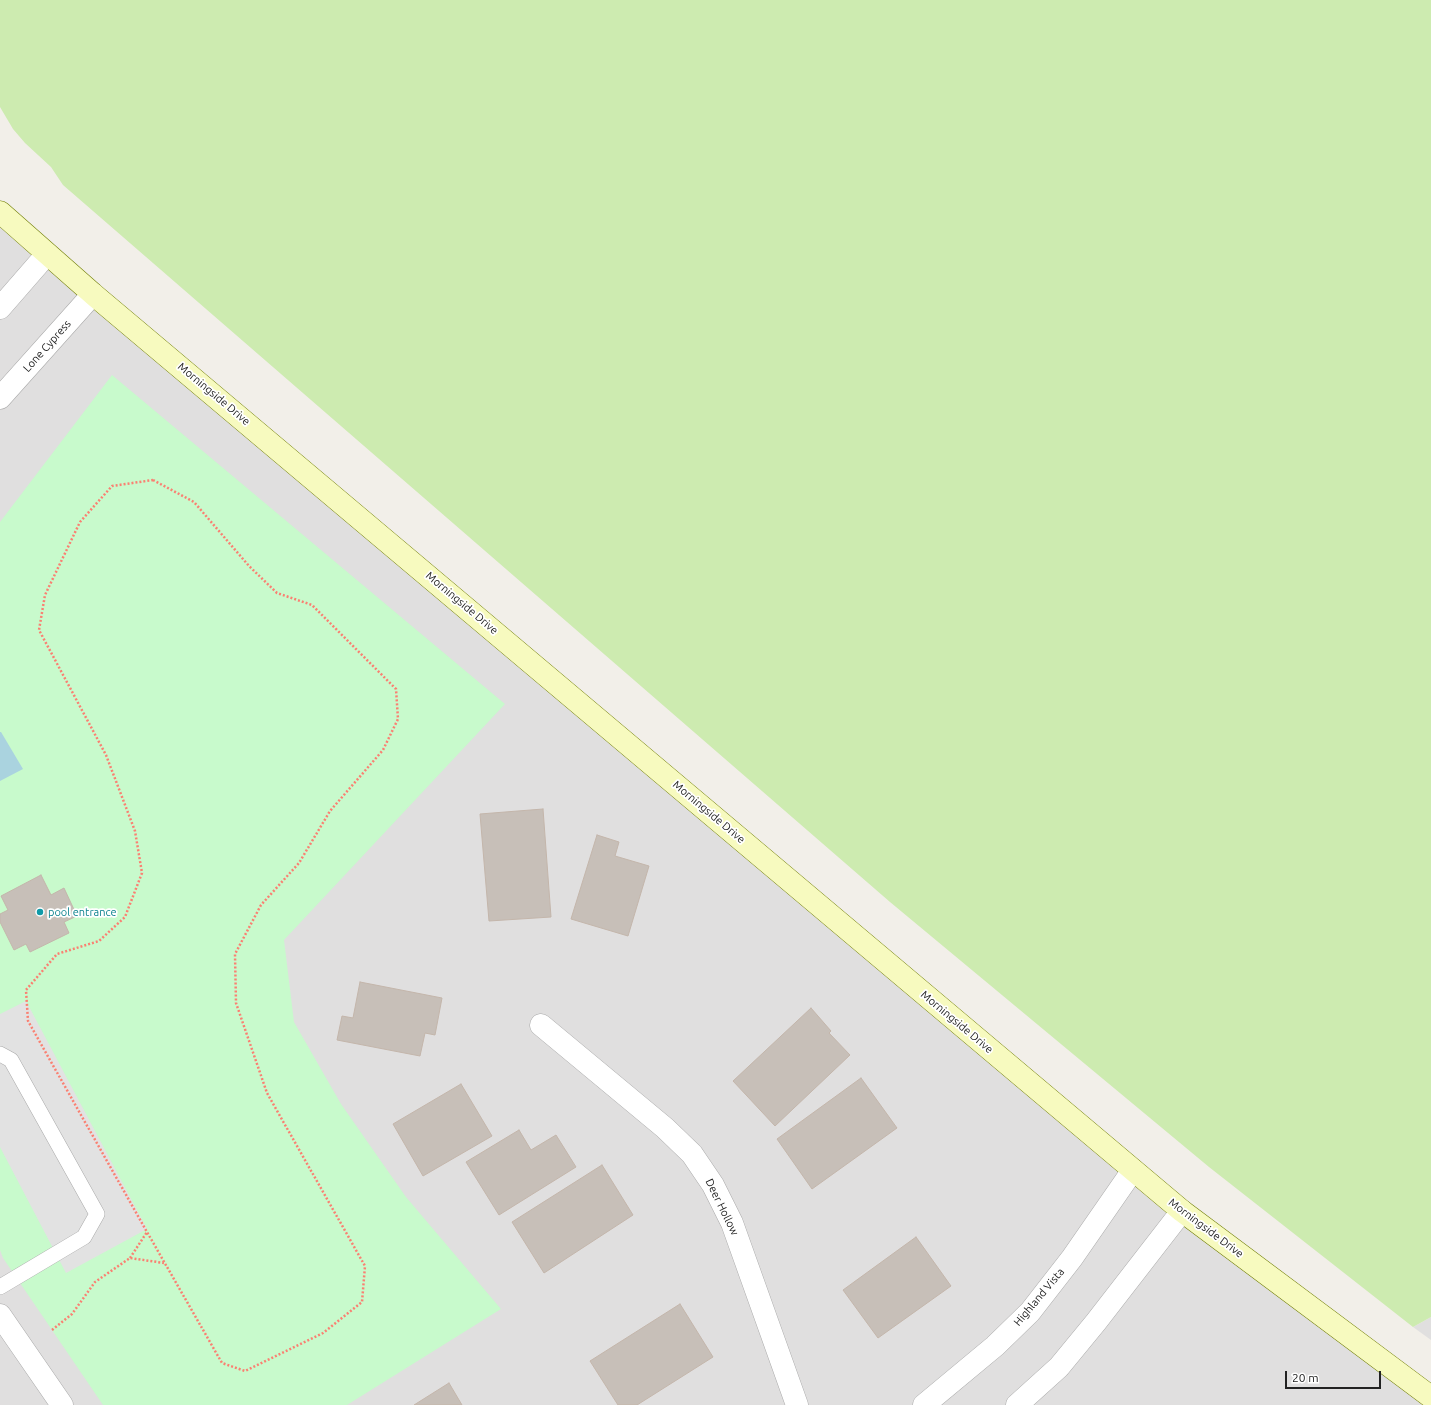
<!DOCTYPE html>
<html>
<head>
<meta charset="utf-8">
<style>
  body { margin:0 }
  #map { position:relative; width:1431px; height:1405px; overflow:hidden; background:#f2efe9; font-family:Ubuntu,sans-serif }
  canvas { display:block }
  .scale { position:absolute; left:1285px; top:1371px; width:96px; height:18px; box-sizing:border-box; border:2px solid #222; border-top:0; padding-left:5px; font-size:12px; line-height:14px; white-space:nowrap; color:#222; -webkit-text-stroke:3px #fff; paint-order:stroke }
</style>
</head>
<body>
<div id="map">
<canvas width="1431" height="1405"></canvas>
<div class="scale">20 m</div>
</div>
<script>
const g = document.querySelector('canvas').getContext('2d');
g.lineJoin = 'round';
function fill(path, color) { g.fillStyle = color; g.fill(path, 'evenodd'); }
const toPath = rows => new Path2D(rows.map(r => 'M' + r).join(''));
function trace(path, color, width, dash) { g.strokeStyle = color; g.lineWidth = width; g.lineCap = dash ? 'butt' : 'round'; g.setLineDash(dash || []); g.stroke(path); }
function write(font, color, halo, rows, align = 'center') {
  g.font = font + ' Ubuntu,sans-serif'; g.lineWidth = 3.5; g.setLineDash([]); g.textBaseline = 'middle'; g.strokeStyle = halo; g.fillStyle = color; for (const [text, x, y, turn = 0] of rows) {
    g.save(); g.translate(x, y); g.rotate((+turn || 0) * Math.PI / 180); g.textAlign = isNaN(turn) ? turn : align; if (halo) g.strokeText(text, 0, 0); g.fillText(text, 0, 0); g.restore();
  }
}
const residential = toPath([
  [0,212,1431,1405,0,1405],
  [1431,1317,1431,1340,1413,1327]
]);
const grass = toPath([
  [0,0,1431,0,1431,1317,1413,1327,1209,1167,890,902,63,185,51,167,25,143,13,129,0,107]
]);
const park = toPath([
  [112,375,505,704,284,940,294,1022,341,1104,406,1197,501,1309,347,1405,103,1405,3,1258,0,1250,0,522]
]);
const parking = toPath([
  [26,1001,147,1229,66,1273,0,1147,0,1014]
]);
const water = toPath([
  [0,732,1,732,23,769,0,781]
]);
const building = toPath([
  [543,809,551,917,489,921,480,814,543,809],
  [597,835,619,842,615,856,649,866,628,936,571,919,597,835],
  [41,875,51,895,64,888,77,916,64,922,69,933,30,952,26,944,14,950,0,922,0,914,8,910,1,896,41,875],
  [360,982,442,998,435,1035,425,1033,420,1056,337,1040,342,1016,353,1018,360,982],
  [811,1008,831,1031,829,1033,850,1055,775,1126,733,1081,811,1008],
  [861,1078,897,1128,812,1189,777,1139,861,1078],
  [461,1084,492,1136,423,1176,393,1124,461,1084],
  [519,1130,531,1150,556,1135,576,1167,499,1215,466,1162,519,1130],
  [602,1165,633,1215,544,1273,512,1222,602,1165],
  [916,1237,951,1286,878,1338,843,1290,916,1237],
  [680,1304,713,1357,637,1405,618,1405,590,1361,680,1304],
  [449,1383,462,1405,414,1405,449,1383]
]);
const path = toPath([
  [153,480,194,502,249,566,277,593,312,605,396,689,398,719,383,750,330,811,299,863,261,905,235,954,236,1003,267,1093,365,1266,362,1302,323,1333,245,1371,222,1363,147,1232,28,1021,26,990,57,954,99,941,125,917,142,873,135,831,106,755,39,630,45,595,80,522,112,486,153,480],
  [130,1258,147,1232],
  [52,1330,72,1314,95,1282,130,1258,164,1263]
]);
const lane = toPath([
  [0,1054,11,1060,97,1214,84,1237,0,1287]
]);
const street = toPath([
  [0,308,47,254],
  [0,398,93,294],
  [541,1025,665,1128,692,1154,713,1185,732,1223,797,1405],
  [0,1315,62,1405],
  [924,1405,995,1346,1030,1312,1072,1258,1133,1170],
  [1017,1405,1059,1367,1096,1322,1182,1211]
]);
const secondary = toPath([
  [0,212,93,294,1182,1211,1431,1397]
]);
const markers = [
  [40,912,4,"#0f9aa8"]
];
const streetNames = [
  ["Lone Cypress",47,346,-48],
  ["Morningside Drive",214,394,40],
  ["Morningside Drive",462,603,40],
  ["Morningside Drive",709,812,40],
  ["Morningside Drive",957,1022,40],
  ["Deer Hollow",722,1207,64],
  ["Morningside Drive",1206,1228,37],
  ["Highland Vista",1039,1297,-50]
];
const cultureNames = [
  ["pool entrance",48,912]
];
fill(residential, '#e0dfdf');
fill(grass, '#cdebb0');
fill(park, '#c8facc');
fill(parking, '#e2e2e2');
fill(water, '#aad3df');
fill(building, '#c7bfb8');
trace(building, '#c4b6ab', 1);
trace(lane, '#a9a9a9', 16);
trace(street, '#a9a9a9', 23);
trace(secondary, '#707d05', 23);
trace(path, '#fa8072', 2.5, [2, 2]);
trace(lane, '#fff', 15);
trace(street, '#fff', 22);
trace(secondary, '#f7fabf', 22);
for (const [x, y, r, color] of markers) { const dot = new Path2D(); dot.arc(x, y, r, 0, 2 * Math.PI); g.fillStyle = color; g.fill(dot); trace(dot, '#fff', 1.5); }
write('11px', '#222', '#fff', streetNames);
write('11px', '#0d838f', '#fff', cultureNames, 'left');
</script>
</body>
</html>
